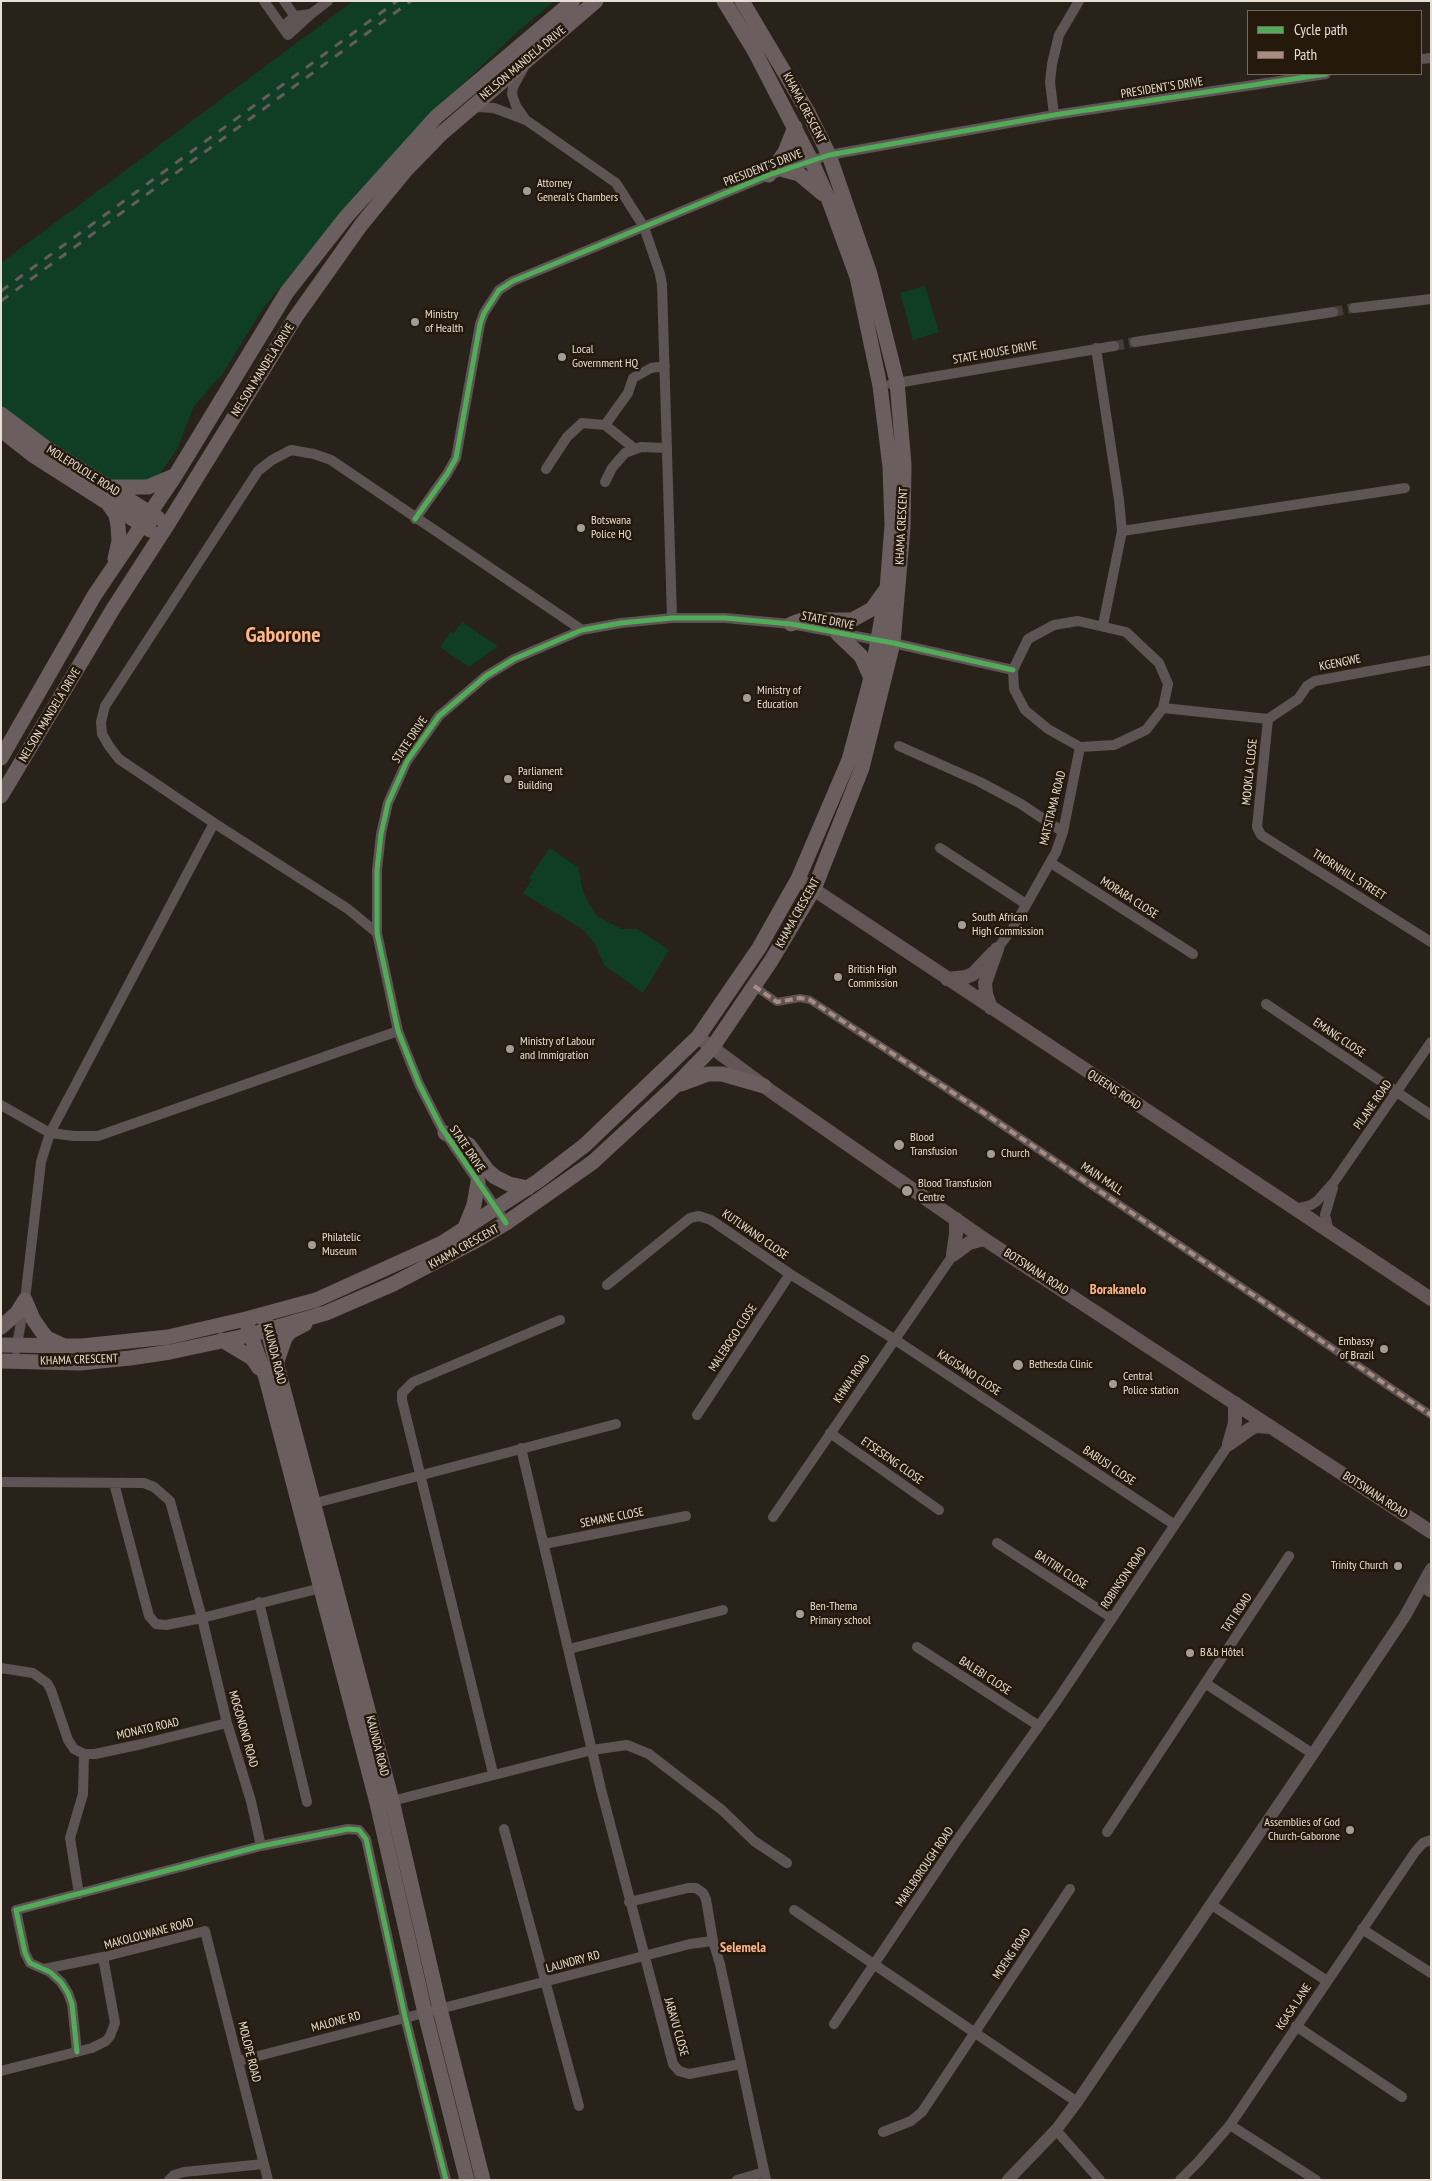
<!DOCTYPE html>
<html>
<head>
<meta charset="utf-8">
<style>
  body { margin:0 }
  #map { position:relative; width:1432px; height:2181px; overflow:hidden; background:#28221b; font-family:"PT Sans Narrow",sans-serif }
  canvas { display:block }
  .frame { position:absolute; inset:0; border:2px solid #e7dfd6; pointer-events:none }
  .legend { position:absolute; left:1247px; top:10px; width:175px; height:65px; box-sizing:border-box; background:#24190b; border:1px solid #72685c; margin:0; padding:6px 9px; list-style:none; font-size:15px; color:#e7dfd6 }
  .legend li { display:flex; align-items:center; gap:10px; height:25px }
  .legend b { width:25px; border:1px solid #72685c }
</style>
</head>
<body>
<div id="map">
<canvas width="1432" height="2181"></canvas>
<div class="frame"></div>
<ul class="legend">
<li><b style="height:6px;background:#51ab58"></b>Cycle path</li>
<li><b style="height:6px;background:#a88b81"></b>Path</li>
</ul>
</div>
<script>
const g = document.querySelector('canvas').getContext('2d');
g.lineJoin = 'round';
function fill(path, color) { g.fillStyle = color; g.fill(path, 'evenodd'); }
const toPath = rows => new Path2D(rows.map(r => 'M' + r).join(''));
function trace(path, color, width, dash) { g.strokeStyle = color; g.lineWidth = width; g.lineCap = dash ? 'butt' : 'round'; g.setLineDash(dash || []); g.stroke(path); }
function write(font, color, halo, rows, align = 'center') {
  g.font = font + ' "PT Sans Narrow",sans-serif'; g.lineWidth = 5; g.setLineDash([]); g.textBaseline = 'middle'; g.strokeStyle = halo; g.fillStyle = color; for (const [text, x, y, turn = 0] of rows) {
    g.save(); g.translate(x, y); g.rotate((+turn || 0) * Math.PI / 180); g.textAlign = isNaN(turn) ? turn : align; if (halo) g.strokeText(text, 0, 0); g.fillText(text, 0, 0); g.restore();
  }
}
const green = toPath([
  [353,1,554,1,514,35,421,124,369,180,264,307,223,373,194,406,178,447,157,479,116,484,1,410,1,263],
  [925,286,939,332,913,340,900,293],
  [462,622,498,646,469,667,440,647,450,632,453,634],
  [550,848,579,868,582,888,588,903,597,916,621,929,637,929,669,950,643,993,605,966,593,941,583,930,523,893,532,880,529,878]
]);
const minorTunnel = toPath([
  [1333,312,1354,308],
  [1114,346,1135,342]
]);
const pedestrian = toPath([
  [754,986,777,1002,800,998,810,1000,984,1113,1431,1415]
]);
const minor = toPath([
  [264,1,288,35,311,14,328,1],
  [284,1,298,21],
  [282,27,295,16,311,14],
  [1421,59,1431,58],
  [524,67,513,87,512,94,516,106,525,119],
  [471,110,477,107,494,108,526,120,616,183,644,227,660,274,662,285,672,618],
  [1054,115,1050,82,1052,64,1059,35,1079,1],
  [1354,308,1431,299],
  [1135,342,1333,312],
  [1096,348,1119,500,1122,531,1103,625],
  [891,384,1114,346],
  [605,425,635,449],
  [546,469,567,437,582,423,605,425,628,393,633,378,651,368,665,366],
  [605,482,612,468,625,453,641,447,667,448],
  [415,519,447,474,456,458,480,324,484,313,499,290,513,281,769,175,829,155,1054,115,1326,74],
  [1122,531,1405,488],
  [1078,621,1126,632,1159,663,1168,684,1163,708,1146,730,1114,745,1080,747,1048,729,1025,710,1014,689,1013,670,1028,639,1054,625,1078,621],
  [1163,708,1268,719],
  [1268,719,1257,827,1261,835,1431,942],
  [1268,719,1298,699,1307,686,1315,681,1431,660],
  [899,746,980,782,1021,804,1063,832],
  [940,848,1026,904],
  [1051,863,1193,954],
  [377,933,348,909,214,823,119,759,109,746,102,734,101,722,105,706,258,471,272,460,291,450,314,454,331,460,582,630],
  [997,949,1013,928,1056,852,1063,832,1080,747],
  [1266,1004,1431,1115],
  [1,1105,50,1133,74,1136,98,1136,398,1031],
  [1294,1209,1311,1205,1317,1201,1334,1182,1431,1042],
  [506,1223,441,1127,419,1084,398,1031,377,933,377,870,381,834,388,803,407,761,439,716,486,676,514,659,582,630,621,623,672,618,725,618,791,624,893,643,1013,670],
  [1329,1231,1325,1215,1333,1188],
  [607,1285,690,1218,699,1216,711,1220,790,1274,894,1339,1175,1525],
  [16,1350,25,1300,41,1162,50,1133,214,823],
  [697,1415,790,1274],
  [830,1433,939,1510],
  [521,1448,601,1789,673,2064,679,2071,689,2074,741,2064],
  [1,1482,144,1483,154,1487,170,1501,202,1618,227,1723,251,1801,261,1846],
  [114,1483,149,1616,156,1624,166,1625,202,1618,325,1587],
  [308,1505,616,1424],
  [773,1517,953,1255],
  [997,1543,1112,1618],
  [544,1544,686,1516],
  [259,1602,307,1802],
  [917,1647,1039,1726],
  [569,1649,723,1610],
  [1,1668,33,1673,47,1683,51,1690,68,1740,74,1749,84,1754,95,1754,142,1744,227,1723],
  [1205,1683,1313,1754],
  [493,1773,402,1400,402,1393,413,1382,560,1320],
  [392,1801,592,1750,627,1745,649,1754,667,1768,722,1810,754,1841,787,1863],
  [504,1829,579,2106],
  [1107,1832,1289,1556],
  [79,1894,70,1838,83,1794,84,1754],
  [629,1902,688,1888,696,1888,703,1893,706,1899,713,1941,720,1964,766,2180],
  [1212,1905,1327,1981],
  [794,1910,1077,2102],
  [1362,1929,1431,1973],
  [44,1969,103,1957],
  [834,2024,958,1839,1056,1702,1229,1444],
  [1296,2026,1402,2097],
  [77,2052,72,2004,68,1993,61,1982,50,1972,30,1963,25,1953,16,1910,261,1846,348,1829,359,1830,366,1839,405,2017,446,2180],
  [239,2061,690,1944,713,1941],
  [1,2071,92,2048,106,2041,110,2036,115,2023,103,1957,205,1931,268,2180],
  [1230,2125,1316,2180],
  [1056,2130,1100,2180],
  [883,2132,911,2121,922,2112,1070,1889],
  [169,2180,174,2175,184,2172,264,2164],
  [737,2180,764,2172],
  [1180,2180,1198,2162,1230,2125,1415,1852,1423,1843,1431,1840]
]);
const tertiary = toPath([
  [1008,2180,1056,2130,1077,2102,1313,1754,1405,1616,1431,1569]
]);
const secondary = toPath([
  [798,879,1431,1299],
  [947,979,966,977,973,974,993,953],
  [991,1008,986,994,985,983,997,949],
  [698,1037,772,1092,984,1239,1431,1532],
  [953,1255,956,1234,956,1219],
  [953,1255,969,1243,984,1239],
  [1229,1444,1250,1429,1256,1426,1270,1427],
  [1229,1444,1235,1423,1235,1403],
  [1430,1590,1431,1590]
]);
const primary = toPath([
  [784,170,799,174,823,194],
  [769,175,785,152,795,127],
  [1,414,45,447,158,518],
  [1,430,34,456,150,530],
  [110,487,148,487,174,476],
  [109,505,116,515,118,526,119,541,115,559],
  [791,624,802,620,852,620,872,609,885,591],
  [838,634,861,656,871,678],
  [1,758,94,596,175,476,287,292,346,217,436,117,573,1],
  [1,796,113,609,168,524,295,318,361,225,406,170,441,134,596,1],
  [681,1084,708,1074,722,1074,764,1086],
  [445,1133,469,1145,487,1170,495,1177,509,1184,528,1188],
  [464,1230,474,1205,478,1182],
  [25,1300,33,1319,42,1332,47,1338,62,1345],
  [265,1320,392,1801,440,2009,483,2180],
  [1,1327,17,1313,25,1300],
  [248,1327,266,1378,377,1803,425,2013,467,2180],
  [222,1340,252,1358,259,1368],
  [1,1345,82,1346,168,1337,246,1319,316,1300,442,1243,538,1181,585,1145,698,1037,759,948,798,879,849,760,871,678,887,589,892,525,890,467,880,386,857,277,828,198,811,160,754,50,724,1],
  [1,1361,80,1363,130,1358,170,1352,250,1335,326,1313,393,1284,479,1239,506,1223,593,1162,674,1087,712,1048,771,961,814,889,862,768,893,643,903,528,904,465,897,382,870,274,829,155,808,112,742,1],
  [276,1364,285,1338,290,1332,305,1324]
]);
const rail = toPath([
  [1,291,397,1],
  [1,301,411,1]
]);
const quiet = toPath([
  [754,986,777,1002,800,998,810,1000,984,1113,1431,1415]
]);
const cycleway = toPath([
  [415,519,447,474,456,458,480,324,484,313,499,290,513,281,769,175,829,155,1054,115,1326,74],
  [506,1223,441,1127,419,1084,398,1031,377,933,377,870,381,834,388,803,407,761,439,716,486,676,514,659,582,630,621,623,672,618,725,618,791,624,893,643,1013,670],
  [77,2052,72,2004,68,1993,61,1982,50,1972,30,1963,25,1953,16,1910,261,1846,348,1829,359,1830,366,1839,405,2017,446,2180]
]);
const markers = [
  [527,191,5,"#a49d95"],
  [415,322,5,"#a49d95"],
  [562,357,5,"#a49d95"],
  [581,528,5,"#a49d95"],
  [747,698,5,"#a49d95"],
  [508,779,5,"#a49d95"],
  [962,925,5,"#a49d95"],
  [838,977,5,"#a49d95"],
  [510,1049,5,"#a49d95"],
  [899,1145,6,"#a49d95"],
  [991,1154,5,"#a49d95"],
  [907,1191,6,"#a49d95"],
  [312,1245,5,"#a49d95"],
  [1384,1349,5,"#a49d95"],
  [1018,1365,6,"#a49d95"],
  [1113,1384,5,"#a49d95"],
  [1398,1566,5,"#a49d95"],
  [800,1614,5,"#a49d95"],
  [1190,1653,5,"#a49d95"],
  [1350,1830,5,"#a49d95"]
];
const streetNames = [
  ["NELSON MANDELA DRIVE",523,63,-40],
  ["PRESIDENT'S DRIVE",1162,88,-9],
  ["KHAMA CRESCENT",804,108,62],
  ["PRESIDENT'S DRIVE",763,168,-21],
  ["STATE HOUSE DRIVE",995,353,-10],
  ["NELSON MANDELA DRIVE",263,370,-58],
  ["MOLEPOLOLE ROAD",83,471,32],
  ["KHAMA CRESCENT",902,526,-87],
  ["STATE DRIVE",828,621,11],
  ["KGENGWE",1340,663,-11],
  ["NELSON MANDELA DRIVE",50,715,-59],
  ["STATE DRIVE",410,740,-56],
  ["MOOKLA CLOSE",1250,772,-84],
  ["MATSITAMA ROAD",1053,808,-76],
  ["THORNHILL STREET",1349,875,32],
  ["MORARA CLOSE",1129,898,33],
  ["KHAMA CRESCENT",798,913,-61],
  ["EMANG CLOSE",1339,1038,34],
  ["QUEENS ROAD",1114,1090,34],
  ["PILANE ROAD",1373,1105,-55],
  ["STATE DRIVE",467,1149,56],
  ["MAIN MALL",1102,1179,34],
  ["KUTLWANO CLOSE",755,1235,35],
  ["KHAMA CRESCENT",464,1247,-29],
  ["BOTSWANA ROAD",1036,1272,33],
  ["MALEBOGO CLOSE",733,1338,-57],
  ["KAUNDA ROAD",274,1354,76],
  ["KHAMA CRESCENT",79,1360,-2],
  ["KAGISANO CLOSE",969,1373,33],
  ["KHWAI ROAD",852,1379,-56],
  ["ETSESENG CLOSE",892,1461,35],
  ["BABUSI CLOSE",1109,1466,34],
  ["BOTSWANA ROAD",1375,1495,33],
  ["SEMANE CLOSE",612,1518,-11],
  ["BAITIRI CLOSE",1061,1570,33],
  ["ROBINSON ROAD",1124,1578,-56],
  ["TATI ROAD",1237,1613,-56],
  ["BALEBI CLOSE",985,1676,33],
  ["MONATO ROAD",148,1729,-13],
  ["MOGONONO ROAD",243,1729,74],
  ["KAUNDA ROAD",377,1746,76],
  ["MARLBOROUGH ROAD",925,1867,-56],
  ["MAKOLOLWANE ROAD",149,1934,-15],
  ["MOENG ROAD",1012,1954,-56],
  ["LAUNDRY RD",573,1962,-15],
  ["KGASA LANE",1294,2007,-56],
  ["MALONE RD",336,2022,-15],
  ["JABAVU CLOSE",676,2027,74],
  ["MOLOPE ROAD",249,2052,76]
];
const poiNames = [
  ["Attorney",537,184],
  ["General's Chambers",537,198],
  ["Ministry",425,315],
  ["of Health",425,329],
  ["Local",572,350],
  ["Government HQ",572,364],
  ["Botswana",591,521],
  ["Police HQ",591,535],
  ["Ministry of",757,691],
  ["Education",757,705],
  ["Parliament",518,772],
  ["Building",518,786],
  ["South African",972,918],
  ["High Commission",972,932],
  ["British High",848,970],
  ["Commission",848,984],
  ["Ministry of Labour",520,1042],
  ["and Immigration",520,1056],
  ["Blood",910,1138],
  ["Transfusion",910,1152],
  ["Church",1001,1154],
  ["Blood Transfusion",918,1184],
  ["Centre",918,1198],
  ["Philatelic",322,1238],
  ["Museum",322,1252],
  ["Embassy",1374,1342,"right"],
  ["of Brazil",1374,1356,"right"],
  ["Bethesda Clinic",1029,1365],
  ["Central",1123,1377],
  ["Police station",1123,1391],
  ["Trinity Church",1388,1566,"right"],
  ["Ben-Thema",810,1607],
  ["Primary school",810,1621],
  ["B&b Hôtel",1200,1653],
  ["Assemblies of God",1340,1823,"right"],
  ["Church-Gaborone",1340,1837,"right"]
];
const neighbourhoodNames = [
  ["Borakanelo",1118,1290],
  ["Selemela",743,1948]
];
const townNames = [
  ["Gaborone",283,636]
];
fill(green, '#0f3e25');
trace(minorTunnel, '#453e37', 10, [10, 5]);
trace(pedestrian, '#5e5454', 8);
trace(minor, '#5e5454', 10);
trace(tertiary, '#5e5454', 12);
trace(secondary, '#625656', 14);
trace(primary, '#6a5e5e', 15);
trace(rail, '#645d5a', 3, [9, 9]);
trace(quiet, '#a88b81', 4, [8, 4]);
trace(cycleway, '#51ab58', 5);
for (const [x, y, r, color] of markers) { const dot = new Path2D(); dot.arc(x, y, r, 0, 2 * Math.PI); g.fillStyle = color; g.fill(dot); trace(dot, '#24190b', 2); }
write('12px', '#e7dfd6', '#24190b', streetNames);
write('12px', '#e7dfd6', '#24190b', poiNames, 'left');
write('bold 14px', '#fdb68c', '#24190b', neighbourhoodNames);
write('bold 22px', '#fdb68c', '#24190b', townNames);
</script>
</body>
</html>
